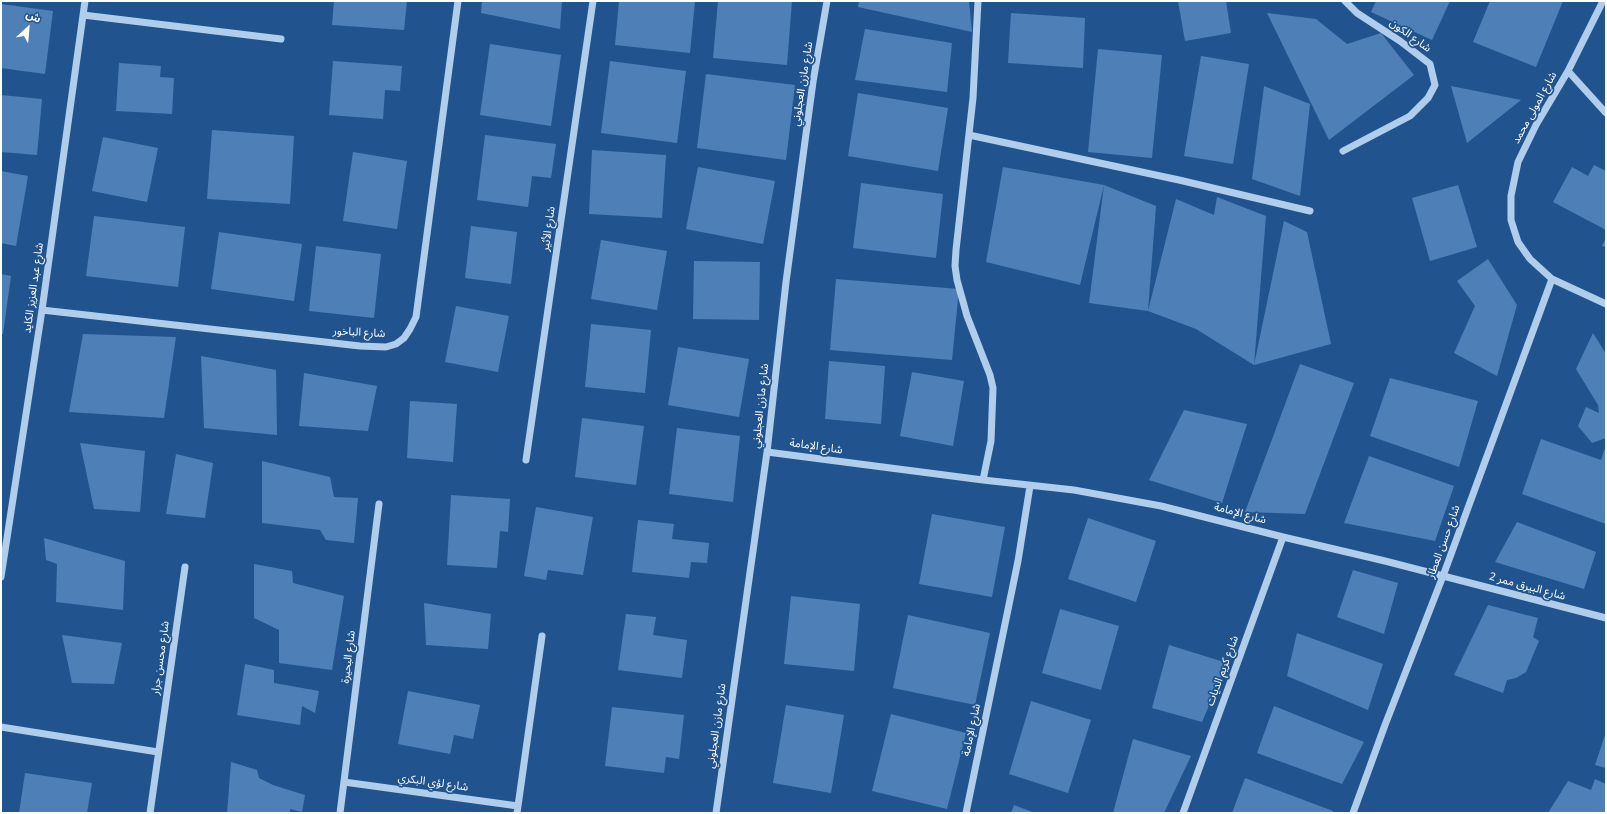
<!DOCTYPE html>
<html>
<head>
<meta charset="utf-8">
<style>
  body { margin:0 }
  #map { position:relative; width:1607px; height:814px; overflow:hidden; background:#21548e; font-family:"Nunito Sans","Noto Sans Arabic",sans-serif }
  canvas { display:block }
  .frame { position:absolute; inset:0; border:2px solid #fff; pointer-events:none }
  .north { position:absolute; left:8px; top:8px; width:40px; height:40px; -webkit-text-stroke:3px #21548e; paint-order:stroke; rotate:26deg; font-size:11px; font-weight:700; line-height:16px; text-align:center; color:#fff }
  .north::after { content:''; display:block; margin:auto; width:14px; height:18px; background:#fff; clip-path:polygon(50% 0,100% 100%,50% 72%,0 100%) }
</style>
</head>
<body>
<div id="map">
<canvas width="1607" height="814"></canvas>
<div class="frame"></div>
<div class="north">ش</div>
</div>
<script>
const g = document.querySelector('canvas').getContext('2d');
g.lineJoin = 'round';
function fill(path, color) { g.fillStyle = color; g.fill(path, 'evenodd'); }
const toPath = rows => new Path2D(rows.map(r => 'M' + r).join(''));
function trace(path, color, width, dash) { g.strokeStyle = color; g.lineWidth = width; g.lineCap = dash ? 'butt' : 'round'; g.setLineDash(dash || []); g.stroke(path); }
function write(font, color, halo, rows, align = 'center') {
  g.font = font + ' "Nunito Sans","Noto Sans Arabic",sans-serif'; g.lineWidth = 3.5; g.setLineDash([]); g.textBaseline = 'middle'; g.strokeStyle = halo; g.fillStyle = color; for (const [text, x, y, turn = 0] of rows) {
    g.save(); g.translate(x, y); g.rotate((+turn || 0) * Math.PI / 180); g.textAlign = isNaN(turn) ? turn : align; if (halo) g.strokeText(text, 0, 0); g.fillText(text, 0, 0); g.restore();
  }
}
const building = toPath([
  [334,1,407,1,404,30,332,25],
  [482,1,562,1,560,29,481,13],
  [619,1,695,1,690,53,615,45],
  [718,1,792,1,787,65,713,58],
  [859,1,969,1,972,32,858,7],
  [1178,1,1226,1,1231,33,1185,41],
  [1376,1,1450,1,1432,40,1371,12],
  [1490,1,1563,1,1536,67,1473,42],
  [1,4,53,11,45,74,1,68],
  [1011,13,1085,18,1083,68,1008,63],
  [1267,13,1316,19,1347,44,1381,33,1414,75,1329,140],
  [865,29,952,43,947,92,855,80],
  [490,44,561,55,551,126,480,115],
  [1098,49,1162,55,1152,158,1088,152],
  [1201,56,1249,64,1233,164,1184,156],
  [333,61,402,66,400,91,385,90,383,119,329,115],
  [610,61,686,71,677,143,601,133],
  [119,63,161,66,160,77,174,78,172,114,116,111],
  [706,74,795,85,786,160,697,148],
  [1264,86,1310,104,1300,196,1252,179],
  [1451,86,1521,100,1467,143],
  [858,93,948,108,938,171,848,156],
  [1,95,42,99,37,155,1,152],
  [212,130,294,136,290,204,207,199],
  [485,135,556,144,551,178,532,176,528,207,477,200],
  [103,137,158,148,147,202,92,191],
  [592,150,666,155,662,218,589,214],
  [353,152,407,161,397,229,343,221],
  [1594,165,1606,171,1606,230,1553,202,1572,167,1588,176],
  [698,167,775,181,763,244,686,229],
  [1003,167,1104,185,1156,206,1148,311,1176,199,1214,215,1217,197,1266,216,1254,365,1196,329,1148,311,1089,303,1104,185,1080,285,986,262],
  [1,171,28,176,16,246,1,243],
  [861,183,943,194,936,258,853,248],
  [1458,185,1477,247,1430,261,1412,198],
  [94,216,185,227,178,287,86,276],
  [1284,221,1307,232,1331,344,1254,365],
  [471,226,517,232,511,284,465,278],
  [219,232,302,244,294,301,211,289],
  [1606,238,1606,247,1602,246],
  [601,240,667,251,657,310,591,299],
  [316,246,381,254,374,318,309,311],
  [1488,259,1517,305,1497,376,1454,353,1475,306,1457,281],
  [694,261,760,262,759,320,693,319],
  [1,274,11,276,3,334,1,334],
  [836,279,959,289,952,360,830,350],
  [456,306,509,316,498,372,445,362],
  [591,324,651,330,645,393,585,387],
  [1593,333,1606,354,1606,438,1592,443,1578,426,1586,407,1599,413,1598,405,1576,369],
  [83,334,176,337,164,418,69,412],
  [678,347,749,359,739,417,668,405],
  [201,356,276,370,277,435,204,428],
  [829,361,885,366,881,424,825,419],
  [1300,364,1354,383,1305,514,1245,512],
  [912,372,964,381,953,446,900,436],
  [304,373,377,386,368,431,299,426],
  [1390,378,1478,401,1459,467,1370,436],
  [410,401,457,404,453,462,407,458],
  [1184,410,1247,424,1222,503,1149,480],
  [582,418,644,426,636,485,575,477],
  [677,428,740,436,733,502,669,494],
  [1541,439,1601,460,1606,445,1606,524,1522,494],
  [80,443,145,451,140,512,94,509],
  [176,454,213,463,205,518,166,514],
  [1369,456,1454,486,1435,541,1344,523],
  [262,461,330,477,334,497,358,498,354,543,326,540,320,530,262,523],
  [451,495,510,499,508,532,500,531,497,568,447,565],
  [536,507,593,517,583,575,548,570,546,580,524,576],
  [932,514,1005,527,992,597,919,584],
  [1088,518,1156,541,1136,602,1068,579],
  [638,520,674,524,672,539,709,543,707,563,691,562,689,578,632,572],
  [1517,522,1596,552,1584,589,1495,562],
  [44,538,125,561,123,610,56,602,57,564,46,560],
  [254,564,292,571,293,583,344,596,332,670,279,663,279,630,254,618],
  [1353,570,1398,583,1384,634,1337,617],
  [791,596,860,604,854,671,784,664],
  [424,603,491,614,488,649,426,645],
  [1488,605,1538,618,1533,637,1539,641,1526,672,1516,678,1507,680,1503,693,1454,675],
  [1060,609,1119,626,1101,690,1042,673],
  [626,614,656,617,653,635,687,640,682,678,618,670],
  [908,615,990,633,975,705,893,688],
  [1297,633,1383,664,1368,710,1287,676],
  [62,635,122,643,114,684,72,683],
  [1169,645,1227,663,1202,722,1152,708],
  [245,664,274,670,274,683,319,691,315,713,302,706,300,725,237,715],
  [408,691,480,705,473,739,454,735,450,754,398,744],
  [1031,701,1091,720,1068,793,1009,774],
  [786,705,844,715,831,793,773,783],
  [1274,706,1364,742,1342,784,1257,753],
  [612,707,684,715,679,759,666,757,664,773,605,766],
  [891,714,966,733,947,809,872,791],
  [1606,732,1606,768,1595,765],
  [1133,739,1191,756,1164,813,1113,813],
  [231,762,257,770,259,778,273,785,305,795,302,812,290,809,290,813,227,813],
  [25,773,92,783,87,813,19,813],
  [1245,778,1333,811,1332,813,1232,813],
  [1595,779,1606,784,1606,813,1548,813,1568,781,1591,790],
  [1014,805,1035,813,1011,813]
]);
const minor = toPath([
  [978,1,973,98,956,250,955,266,957,280,967,316,990,375,993,388,991,441,983,480],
  [1603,1,1568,71,1536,125,1518,162,1511,196,1511,220,1518,242,1530,259,1552,279,1606,304],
  [83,15,281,39],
  [1568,71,1606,113],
  [969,135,1179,180,1310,211],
  [1343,151,1410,116,1428,98,1435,85,1430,64,1400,41,1357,13,1345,1],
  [42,310,360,346,386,347,396,344,404,338,410,329,416,317,458,1],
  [767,452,983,480,1074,490,1161,506,1283,537,1385,561,1606,618],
  [526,460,593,1],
  [1,577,42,310,85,1],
  [1,727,158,752],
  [344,782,518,806],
  [150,813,185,567],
  [340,813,379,504],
  [517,813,542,636],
  [716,813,767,452,786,282,813,82,827,1],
  [966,813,1018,561,1030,486],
  [1183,813,1283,537],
  [1353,813,1385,725,1443,576,1552,279]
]);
const streetNames = [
  ["شارع الكون",1410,36,36],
  ["شارع مازن العجلوني",803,84,-81],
  ["شارع المولى محمد",1535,108,-61],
  ["شارع الأثير",549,229,-82],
  ["شارع عبد العزيز الكايد",34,288,-82],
  ["شارع الباخور",359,333,3],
  ["شارع مازن العجلوني",761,406,-84],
  ["شارع الإمامة",816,447,8],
  ["شارع الإمامة",1240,514,15],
  ["شارع حسن العطار",1444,542,-70],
  ["شارع البيرق ممر 2",1527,587,15],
  ["شارع البحيرة",349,657,-83],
  ["شارع محسن جرار",161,658,-82],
  ["شارع كريم الديات",1223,671,-70],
  ["شارع مازن العجلوني",717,726,-82],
  ["شارع الإمامة",972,730,-78],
  ["شارع لؤي البكري",433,783,8]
];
fill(building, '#4e80b7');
trace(minor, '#b0cdec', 7);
write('11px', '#fff', '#21548e', streetNames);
</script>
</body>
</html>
